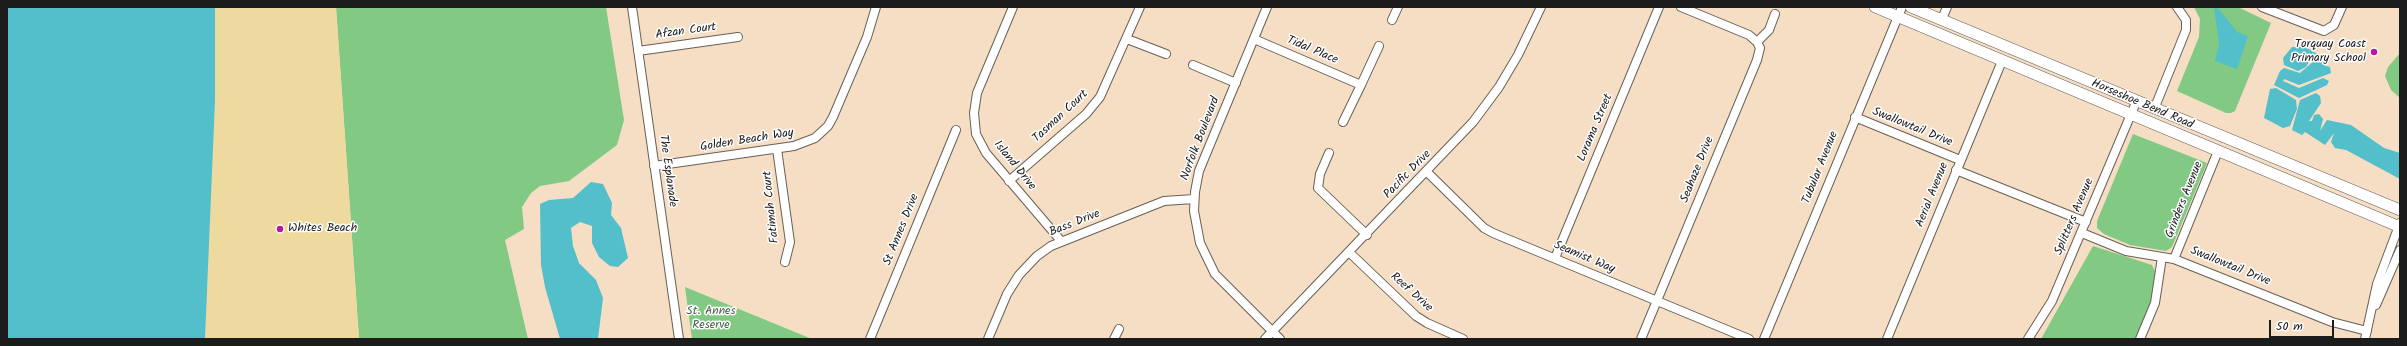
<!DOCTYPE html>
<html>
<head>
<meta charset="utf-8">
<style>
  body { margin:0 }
  #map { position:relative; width:2407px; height:346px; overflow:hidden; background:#f5dec4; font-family:Kalam,sans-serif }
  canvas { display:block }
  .frame { position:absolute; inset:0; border:8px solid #1c1c1c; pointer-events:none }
  .scale { position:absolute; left:2269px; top:320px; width:65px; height:18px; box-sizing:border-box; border:2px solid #1c1c1c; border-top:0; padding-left:5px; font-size:12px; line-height:14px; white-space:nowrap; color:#1c1c1c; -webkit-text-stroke:3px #fff; paint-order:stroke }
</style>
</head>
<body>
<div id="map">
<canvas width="2407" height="346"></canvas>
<div class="frame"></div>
<div class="scale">50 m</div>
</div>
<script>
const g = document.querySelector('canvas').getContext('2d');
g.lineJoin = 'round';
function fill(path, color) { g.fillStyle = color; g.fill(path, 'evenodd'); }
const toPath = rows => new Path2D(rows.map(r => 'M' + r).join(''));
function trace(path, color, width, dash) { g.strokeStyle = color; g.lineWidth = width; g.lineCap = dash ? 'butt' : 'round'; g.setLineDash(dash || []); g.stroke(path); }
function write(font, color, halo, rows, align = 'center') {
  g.font = font + ' Kalam,sans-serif'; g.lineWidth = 3; g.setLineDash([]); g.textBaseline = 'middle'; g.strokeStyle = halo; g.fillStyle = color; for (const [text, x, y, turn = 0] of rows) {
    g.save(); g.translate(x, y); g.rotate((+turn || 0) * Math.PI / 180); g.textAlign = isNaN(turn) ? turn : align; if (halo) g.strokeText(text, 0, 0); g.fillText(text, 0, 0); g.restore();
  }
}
const green = toPath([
  [336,7,606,7,624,120,617,145,569,181,540,186,531,193,522,207,524,229,505,240,528,339,359,339],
  [2194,7,2238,7,2271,23,2235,111,2231,113,2226,113,2177,91,2199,37,2200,19],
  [2400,53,2400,98,2391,90,2385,76,2388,67],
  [2133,134,2207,163,2172,247,2166,251,2130,245,2104,234,2097,228,2097,221],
  [2093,246,2152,265,2155,271,2154,288,2148,314,2138,335,2135,339,2041,339],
  [685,287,812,339,692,339]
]);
const sand = toPath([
  [215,7,336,7,359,339,205,339,215,101]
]);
const water = toPath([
  [7,7,215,7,215,101,205,339,7,339],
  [2214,7,2217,7,2237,32,2248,36,2237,69,2215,61,2219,44],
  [2292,47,2305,47,2321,56,2326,66,2330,67,2331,73,2299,85,2284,79,2283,81,2299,88,2323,78,2329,81,2327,85,2299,98,2274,85,2280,71,2284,68,2300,73,2315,60,2310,60,2306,67,2298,71,2284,65,2283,58],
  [2276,88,2296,100,2297,109,2290,126,2283,128,2264,118,2270,89],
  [2316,93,2320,96,2321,103,2309,121,2312,121,2314,115,2319,114,2323,119,2320,131,2327,120,2351,125,2384,148,2400,153,2400,179,2346,150,2335,148,2331,142,2334,133,2325,145,2305,132,2302,135,2292,130,2300,100],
  [591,182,603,184,612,203,611,215,621,228,628,258,618,267,610,266,599,257,592,243,592,226,580,222,571,228,573,246,579,263,596,280,603,298,598,339,560,339,545,287,541,265,540,204,549,200,573,198]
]);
const minor = toPath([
  [632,7,679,339],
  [1013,7,977,93,974,113,976,134,986,153,1061,241],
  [1267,7,1199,171,1195,192,1194,211,1200,243,1215,274,1280,339],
  [1681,7,1749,35,1757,42],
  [2262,7,2324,31,2334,25,2342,7],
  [1942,19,1947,7],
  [1392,20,1398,7],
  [1127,39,1166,54],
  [1254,39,1361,85,1379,46],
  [638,51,738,37],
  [1193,65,1236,83],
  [2155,107,2186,30,2186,20,2177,7],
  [1855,117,1960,160],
  [1343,122,1361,85],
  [777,149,790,242,785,262],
  [1329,153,1320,174,1318,188,1367,235],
  [654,166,794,146,815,138,828,126,833,117,867,37,876,7],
  [1956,170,2086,222],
  [1427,172,1484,228,1493,233,1749,339],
  [1009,181,1086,114,1100,97,1140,7],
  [2082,233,2126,251,2174,259,2332,322,2367,331],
  [1350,253,1416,316,1427,323,1463,339],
  [1555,258,1659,7],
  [2174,259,2218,151],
  [2376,305,2400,250],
  [870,339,956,130],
  [988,339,1007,294,1019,275,1037,256,1051,246,1164,201,1194,199],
  [1114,339,1119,329],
  [1265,339,1473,122,1499,87,1518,55,1541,7],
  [1641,339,1757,60,1760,48,1757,42,1769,30,1775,14],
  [1764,339,1902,7],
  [1887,339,2002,61],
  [2028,339,2052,301,2137,100],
  [2140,339,2155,303,2162,257],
  [2365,339,2377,284,2400,223]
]);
const tertiary = toPath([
  [1875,7,2400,227],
  [1911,7,2400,210]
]);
const markers = [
  [2374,52,4,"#b5179e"],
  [280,229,4,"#b5179e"]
];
const streetNames = [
  ["Afzan Court",686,32,-8],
  ["Tidal Place",1312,51,23],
  ["Horseshoe Bend Road",2142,105,23],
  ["Tasman Court",1061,117,-43],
  ["Lorama Street",1596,128,-67],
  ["Swallowtail Drive",1912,128,22],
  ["Norfolk Boulevard",1201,139,-69],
  ["Golden Beach Way",747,141,-9],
  ["Island Drive",1014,166,51],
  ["Tubular Avenue",1821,168,-68],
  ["Seahaze Drive",1698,170,-68],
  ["The Esplanade",667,171,82],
  ["Pacific Drive",1408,175,-46],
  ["Aerial Avenue",1933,195,-68],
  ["Grinders Avenue",2185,200,-68],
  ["Fatimah Court",772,207,-96],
  ["Splitters Avenue",2075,217,-67],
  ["Bass Drive",1075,224,-22],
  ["St Annes Drive",902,230,-68],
  ["Seamist Way",1584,258,23],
  ["Swallowtail Drive",2230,267,22],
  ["Reef Drive",1411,293,42]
];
const poiNames = [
  ["Torquay Coast",2366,45],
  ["Primary School",2366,59],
  ["Whites Beach",288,229,"left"]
];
const parkNames = [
  ["St. Annes",711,312],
  ["Reserve",711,326]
];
fill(green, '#82c984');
fill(sand, '#eeda9e');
fill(water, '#52bfca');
trace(minor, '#686057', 10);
trace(tertiary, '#686057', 12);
trace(minor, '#fff', 8);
trace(tertiary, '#fff', 11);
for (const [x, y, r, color] of markers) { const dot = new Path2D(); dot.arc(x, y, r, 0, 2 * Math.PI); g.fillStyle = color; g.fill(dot); trace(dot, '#fff', 1.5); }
write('12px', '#1c1c1c', '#fff', streetNames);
write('12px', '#1c1c1c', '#fff', poiNames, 'right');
write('12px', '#456146', '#fff', parkNames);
</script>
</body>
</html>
